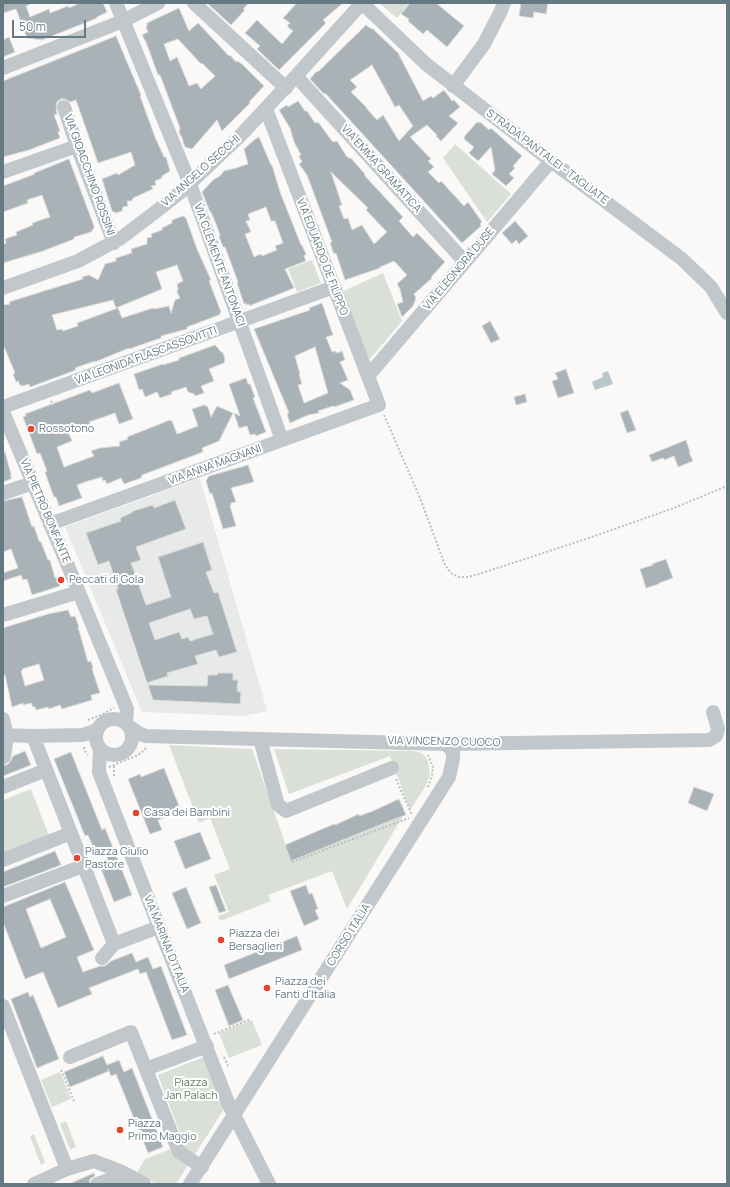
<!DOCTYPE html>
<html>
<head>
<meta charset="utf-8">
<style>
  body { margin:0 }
  #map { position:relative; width:730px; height:1187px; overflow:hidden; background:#faf9f8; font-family:Manrope,sans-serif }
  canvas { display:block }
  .frame { position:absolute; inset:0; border:4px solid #657982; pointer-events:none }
  .scale { position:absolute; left:12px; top:20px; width:74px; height:18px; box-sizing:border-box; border:2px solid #657982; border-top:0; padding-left:5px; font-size:12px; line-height:14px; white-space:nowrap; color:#657982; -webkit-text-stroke:3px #fff; paint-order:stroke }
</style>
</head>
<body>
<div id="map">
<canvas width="730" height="1187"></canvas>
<div class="frame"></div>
<div class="scale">50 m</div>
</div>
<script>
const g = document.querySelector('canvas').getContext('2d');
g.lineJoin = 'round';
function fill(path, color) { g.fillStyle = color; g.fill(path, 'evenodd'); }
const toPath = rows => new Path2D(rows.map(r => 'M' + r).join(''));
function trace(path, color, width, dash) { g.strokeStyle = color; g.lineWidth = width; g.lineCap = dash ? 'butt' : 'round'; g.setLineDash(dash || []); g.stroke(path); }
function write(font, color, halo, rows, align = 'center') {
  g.font = font + ' Manrope,sans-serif'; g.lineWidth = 4; g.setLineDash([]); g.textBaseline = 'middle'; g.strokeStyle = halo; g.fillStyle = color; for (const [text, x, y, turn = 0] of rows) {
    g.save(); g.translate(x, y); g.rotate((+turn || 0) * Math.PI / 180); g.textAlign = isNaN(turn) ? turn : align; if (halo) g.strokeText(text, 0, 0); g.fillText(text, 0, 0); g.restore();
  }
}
const built = toPath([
  [200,478,267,711,243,716,142,712,65,527]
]);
const green = toPath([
  [379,3,409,3,397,18],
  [455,144,511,194,487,222,443,158],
  [312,260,321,283,297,292,288,269],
  [383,273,402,321,370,359,368,359,341,292],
  [169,745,252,749,291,860,391,818,392,820,403,816,347,909,332,871,268,895,271,901,220,921,218,916,229,912,214,875,230,869,210,818,199,823],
  [274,749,412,751,419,752,424,755,428,761,430,776,425,787,410,810,390,756,289,794],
  [31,789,49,836,3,854,3,800],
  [252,1020,262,1045,229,1058,219,1033],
  [206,1056,226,1106,176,1184,156,1184,137,1173,145,1159,184,1144,158,1075],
  [60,1072,71,1099,52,1107,41,1080],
  [66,1121,76,1147,70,1150,60,1124],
  [34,1134,45,1162,41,1165,30,1136]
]);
const water = toPath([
  [608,371,613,384,595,390,592,382,603,377,602,373]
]);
const building = toPath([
  [3,3,29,3,29,5,26,6,30,17,49,9,50,13,68,6,69,8,80,3,103,3,107,12,97,17,97,18,42,40,27,38,16,9,3,13,3,3],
  [207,3,249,3,243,9,245,10,231,25,207,3],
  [297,3,343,3,323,20,326,23,279,70,257,49,260,46,245,33,257,20,282,44,293,31,287,26,290,23,283,18,297,3],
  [410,3,436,3,464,26,447,47,427,30,423,34,408,21,409,19,401,14,410,3],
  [521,3,548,3,546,14,534,12,533,18,519,16,521,3],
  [179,8,189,31,198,23,229,56,230,55,236,62,237,61,242,64,264,86,249,102,250,103,222,131,217,120,192,149,185,147,183,142,183,140,179,132,180,128,160,75,158,75,146,42,142,35,148,32,146,27,147,26,147,23,179,8],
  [178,39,201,64,202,63,215,76,201,89,197,83,189,86,177,57,170,61,164,44,178,39],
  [366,25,371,29,372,28,398,53,423,101,431,96,433,98,444,90,452,101,454,100,460,107,449,116,458,123,441,141,436,136,437,135,427,125,410,137,431,159,428,161,434,167,428,172,439,183,441,181,464,206,468,202,482,222,480,224,481,226,462,243,337,106,325,93,324,94,310,79,316,72,319,71,366,25],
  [372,65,395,107,399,105,413,126,399,141,383,115,377,120,367,109,367,108,351,92,357,87,350,80,372,65],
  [116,36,141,95,140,96,155,137,164,157,166,157,170,171,162,176,162,178,155,181,156,185,151,186,153,189,133,198,132,201,127,201,128,206,123,207,122,211,116,213,112,211,102,179,117,173,118,175,135,165,131,152,98,163,76,100,70,102,65,99,61,99,57,102,56,106,57,114,54,115,60,131,58,132,60,138,29,150,3,157,3,81,116,36],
  [9,37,15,52,3,57,3,40,9,37],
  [298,101,305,111,307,111,315,123,318,122,332,141,334,142,337,141,347,157,352,159,355,163,365,174,364,175,403,217,399,221,413,237,417,233,445,262,431,277,432,278,414,294,416,298,413,306,402,317,397,304,403,302,400,289,397,284,407,275,394,261,380,267,380,268,345,280,336,253,334,254,330,243,332,242,307,175,299,164,302,162,299,156,301,155,294,142,290,128,279,110,287,105,288,107,298,101],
  [331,172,368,208,366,210,387,232,374,244,362,225,352,230,348,218,344,219,339,206,342,205,331,172],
  [477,122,479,123,480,122,489,130,491,128,522,156,513,166,515,168,509,174,514,178,506,186,492,174,495,170,491,147,478,161,469,153,474,147,464,139,465,138,464,137,477,122],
  [259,137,271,165,272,165,280,192,301,245,302,245,306,254,304,256,306,261,285,269,294,288,249,306,249,304,246,305,246,303,244,304,237,283,238,282,225,247,223,247,219,237,220,235,216,224,211,212,210,212,202,192,213,180,220,176,224,171,236,168,248,164,244,149,254,140,259,137],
  [266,207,271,221,275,221,283,243,275,246,277,250,262,256,261,254,254,257,245,234,251,232,246,221,250,220,248,214,266,207],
  [69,159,94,226,94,228,91,232,74,237,74,239,43,251,3,263,3,244,6,243,5,239,17,235,16,232,33,225,32,223,50,217,42,195,27,200,28,203,3,212,3,186,35,174,34,173,69,159],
  [183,216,186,218,197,249,211,280,209,281,221,312,219,315,187,327,187,329,161,336,161,338,129,349,129,348,95,362,95,361,75,368,76,370,30,387,29,384,23,386,20,385,18,381,16,382,13,374,15,373,3,344,3,305,10,304,9,302,15,300,83,279,82,277,89,275,98,280,105,264,116,261,116,258,132,253,131,249,147,244,147,238,152,237,151,234,162,230,162,228,172,223,172,220,183,216],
  [177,265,183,281,177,284,178,289,177,292,180,298,175,300,171,313,169,306,154,309,153,308,122,318,118,308,77,323,78,326,63,331,62,329,57,330,52,315,113,300,116,308,162,289,156,272,177,265],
  [515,221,528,236,519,244,516,240,512,244,502,233,515,221],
  [322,303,333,335,326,337,332,352,335,351,336,353,338,352,338,353,342,351,345,360,340,362,348,380,340,383,350,390,354,400,334,407,333,406,318,411,319,413,308,415,290,423,287,414,289,413,254,329,310,310,309,308,322,303],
  [315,347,328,393,304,403,298,385,302,384,299,374,300,374,295,356,315,347],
  [490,321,500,339,491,343,482,326,490,321],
  [215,345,218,348,220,351,223,353,225,359,224,363,209,369,214,381,201,386,204,393,195,396,194,394,188,392,186,387,171,392,172,394,160,398,157,392,145,397,142,389,139,390,134,374,163,364,163,365,179,360,179,358,215,345],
  [566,369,574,393,558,398,552,381,558,379,555,373,566,369],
  [246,378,248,384,250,384,255,397,253,398,266,432,256,436,255,434,250,435,247,426,239,428,234,413,240,416,229,384,246,378],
  [119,383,133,419,119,424,115,413,98,419,89,422,90,424,68,432,72,441,57,447,64,467,94,456,91,451,100,448,120,446,119,442,128,439,127,437,170,420,172,421,177,434,198,426,192,409,204,405,208,407,211,417,217,406,233,413,219,441,202,448,203,452,142,475,141,478,124,484,121,478,107,484,105,480,103,481,102,477,88,481,77,485,82,498,59,506,56,497,54,497,48,481,45,472,47,471,40,453,37,454,23,417,26,416,25,414,90,390,92,393,119,383],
  [525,394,527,402,516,405,514,397,525,394],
  [628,410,636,430,627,433,620,413,628,410],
  [686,440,690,452,689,452,693,461,678,467,674,456,664,460,663,458,652,462,649,455,686,440],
  [5,452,11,474,11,479,3,482,3,453,5,452],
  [248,465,254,482,231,488,236,502,231,503,231,505,230,506,236,526,223,529,212,493,210,494,206,481,207,479,209,476,248,465],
  [22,497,32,527,34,526,39,541,41,542,48,560,50,560,55,578,58,577,60,586,32,595,27,579,23,580,21,575,3,581,3,573,18,568,11,549,3,552,3,501,22,497],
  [175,500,186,529,136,547,141,560,131,563,146,605,171,597,158,557,203,542,212,570,206,572,214,593,218,592,237,652,219,657,216,650,195,656,198,664,167,673,168,676,147,683,116,590,118,589,109,561,98,565,86,533,121,521,120,518,133,512,133,511,153,505,154,508,175,500],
  [190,609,194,619,207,616,213,634,190,641,188,637,182,639,179,632,155,640,149,623,190,609],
  [666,559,673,578,659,583,659,584,646,588,640,569,653,565,652,564,666,559],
  [68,610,71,617,75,616,79,627,78,627,88,662,91,661,93,668,92,669,100,693,91,695,92,700,62,709,60,705,49,709,48,707,36,710,35,707,33,707,31,703,23,705,23,703,12,707,5,675,3,675,3,628,48,614,68,610],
  [39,664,44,680,25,686,21,671,23,670,22,669,39,664],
  [218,673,233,673,233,680,238,680,237,691,241,692,240,704,153,700,148,685,207,686,208,675,217,675,218,673],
  [25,751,31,765,3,776,3,765,7,765,10,762,13,756,25,751],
  [71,752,102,830,105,828,132,895,114,902,100,866,109,863,104,850,96,854,88,835,85,836,54,759,71,752],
  [164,768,181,811,158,820,162,830,150,834,128,779,140,774,141,777,164,768],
  [694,787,714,794,707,811,688,803,694,787],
  [399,799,406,815,392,820,291,861,285,845,334,824,335,825,359,814,359,816,373,811,399,799],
  [200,832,211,859,185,869,174,841,200,832],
  [55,851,61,865,3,887,3,872,55,851],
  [65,882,94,950,77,957,83,972,100,966,105,966,111,961,132,953,136,962,148,957,153,969,161,966,187,1035,172,1040,146,972,140,974,138,969,89,988,92,994,58,1008,43,972,25,979,3,922,3,907,65,882],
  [50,899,66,937,41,948,26,909,50,899],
  [216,885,226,911,219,913,209,887,216,885],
  [306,885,309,894,312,893,318,909,315,910,319,919,304,926,290,891,306,885],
  [186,887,201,923,187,929,172,893,186,887],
  [297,936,302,950,229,979,224,965,297,936],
  [228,985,243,1020,229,1026,215,990,228,985],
  [28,992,30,997,33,995,59,1059,37,1068,11,999,28,992],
  [103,1056,107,1065,119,1060,124,1072,132,1068,163,1147,148,1153,116,1074,111,1076,108,1069,109,1071,70,1087,64,1072,103,1056],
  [94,1173,95,1176,90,1179,89,1184,69,1184,94,1173]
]);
const path = toPath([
  [48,407,53,405,51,401],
  [384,415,420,498,445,565,451,573,458,577,468,577,479,574,586,539,674,508,727,486],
  [88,720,90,719,101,715,114,708],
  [84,747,85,751,88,755],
  [114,766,114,776],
  [109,767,138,755,143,751,146,748],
  [396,779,412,815],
  [428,787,432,775,433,767,428,755],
  [292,862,409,818],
  [214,1034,251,1019],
  [224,1057,228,1066],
  [61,1070,74,1101]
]);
const minor = toPath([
  [116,3,190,184,282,440],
  [194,3,286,88],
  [362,3,426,64,551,161,610,205,682,259,711,287,727,313],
  [3,68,123,21,158,3],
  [296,76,465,262],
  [453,86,484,44,500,13,504,3],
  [64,107,77,146,114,243],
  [3,172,77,146],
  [3,288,78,261,121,238,154,213,182,191,240,136,296,76,362,3],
  [368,376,551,161],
  [3,407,334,287],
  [3,412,71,573,127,709,126,723],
  [3,493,33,483],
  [50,524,379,405,266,109],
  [3,615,79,592],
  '96 737a18 18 0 1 1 36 0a18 18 0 1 1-36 0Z',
  [3,719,7,735,4,757],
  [130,727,140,734,146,736,446,744,709,740,716,736,718,729,713,712],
  [3,735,33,736,83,735,97,730],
  [260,739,278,805,286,811,392,768],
  [100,748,99,772,159,927,229,1105,269,1184],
  [3,787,46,770],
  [71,833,114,944],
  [3,860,71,833,33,736],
  [3,896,83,866],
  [102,958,114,944,159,927],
  [3,1006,67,1169],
  [70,1057,131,1032,179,1152,202,1167],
  [146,1069,207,1046],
  [34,1184,67,1169,94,1161,122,1172,144,1184],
  [97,1184,111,1179,122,1184],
  [190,1184,449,777,453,759,453,751,446,744]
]);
const markers = [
  [31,429,4,"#e4452e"],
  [61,580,4,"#e4452e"],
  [136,813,4,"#e4452e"],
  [77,858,4,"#e4452e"],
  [221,940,4,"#e4452e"],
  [267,988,4,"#e4452e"],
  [120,1130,4,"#e4452e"]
];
const streetNames = [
  ["STRADA PANTALEI - TAGLIATE",547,157,37],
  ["VIA EMMA GRAMATICA",381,169,48],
  ["VIA ANGELO SECCHI",201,171,-42],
  ["VIA GIOACCHINO ROSSINI",89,175,70],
  ["VIA EDUARDO DE FILIPPO",322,257,69],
  ["VIA CLEMENTE ANTONACI",219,265,70],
  ["VIA ELEONORA DUSE",459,269,-50],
  ["VIA LEONIDA FLASCASSOVITTI",146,356,-20],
  ["VIA ANNA MAGNANI",215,465,-20],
  ["VIA PIETRO BONFANTE",45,511,67],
  ["VIA VINCENZO CUOCO",444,742,1],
  ["CORSO ITALIA",349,935,-58],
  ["VIA MARINAI D'ITALIA",166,944,68]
];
const poiNames = [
  ["Rossotono",39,429],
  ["Peccati di Gola",69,580],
  ["Casa dei Bambini",144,813],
  ["Piazza Giulio",85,852],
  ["Pastore",85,865],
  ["Piazza dei",229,934],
  ["Bersaglieri",229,947],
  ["Piazza dei",275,982],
  ["Fanti d'Italia",275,995],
  ["Piazza",128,1124],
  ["Primo Maggio",128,1137]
];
const parkNames = [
  ["Piazza",191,1083],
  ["Jan Palach",191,1096]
];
fill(built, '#e8e9e9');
fill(green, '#dadfd7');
fill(water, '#b9c7ca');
fill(building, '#a8b2b7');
trace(building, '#dcdbda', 1);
trace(path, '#bbc0c2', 2, [2, 2]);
trace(minor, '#c1c7ca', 14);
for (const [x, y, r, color] of markers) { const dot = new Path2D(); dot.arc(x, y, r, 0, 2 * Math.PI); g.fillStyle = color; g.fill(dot); trace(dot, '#fff', 1.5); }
write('11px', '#657982', '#fff', streetNames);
write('11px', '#657982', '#fff', poiNames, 'left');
write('11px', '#6a7a64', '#fff', parkNames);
</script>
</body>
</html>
